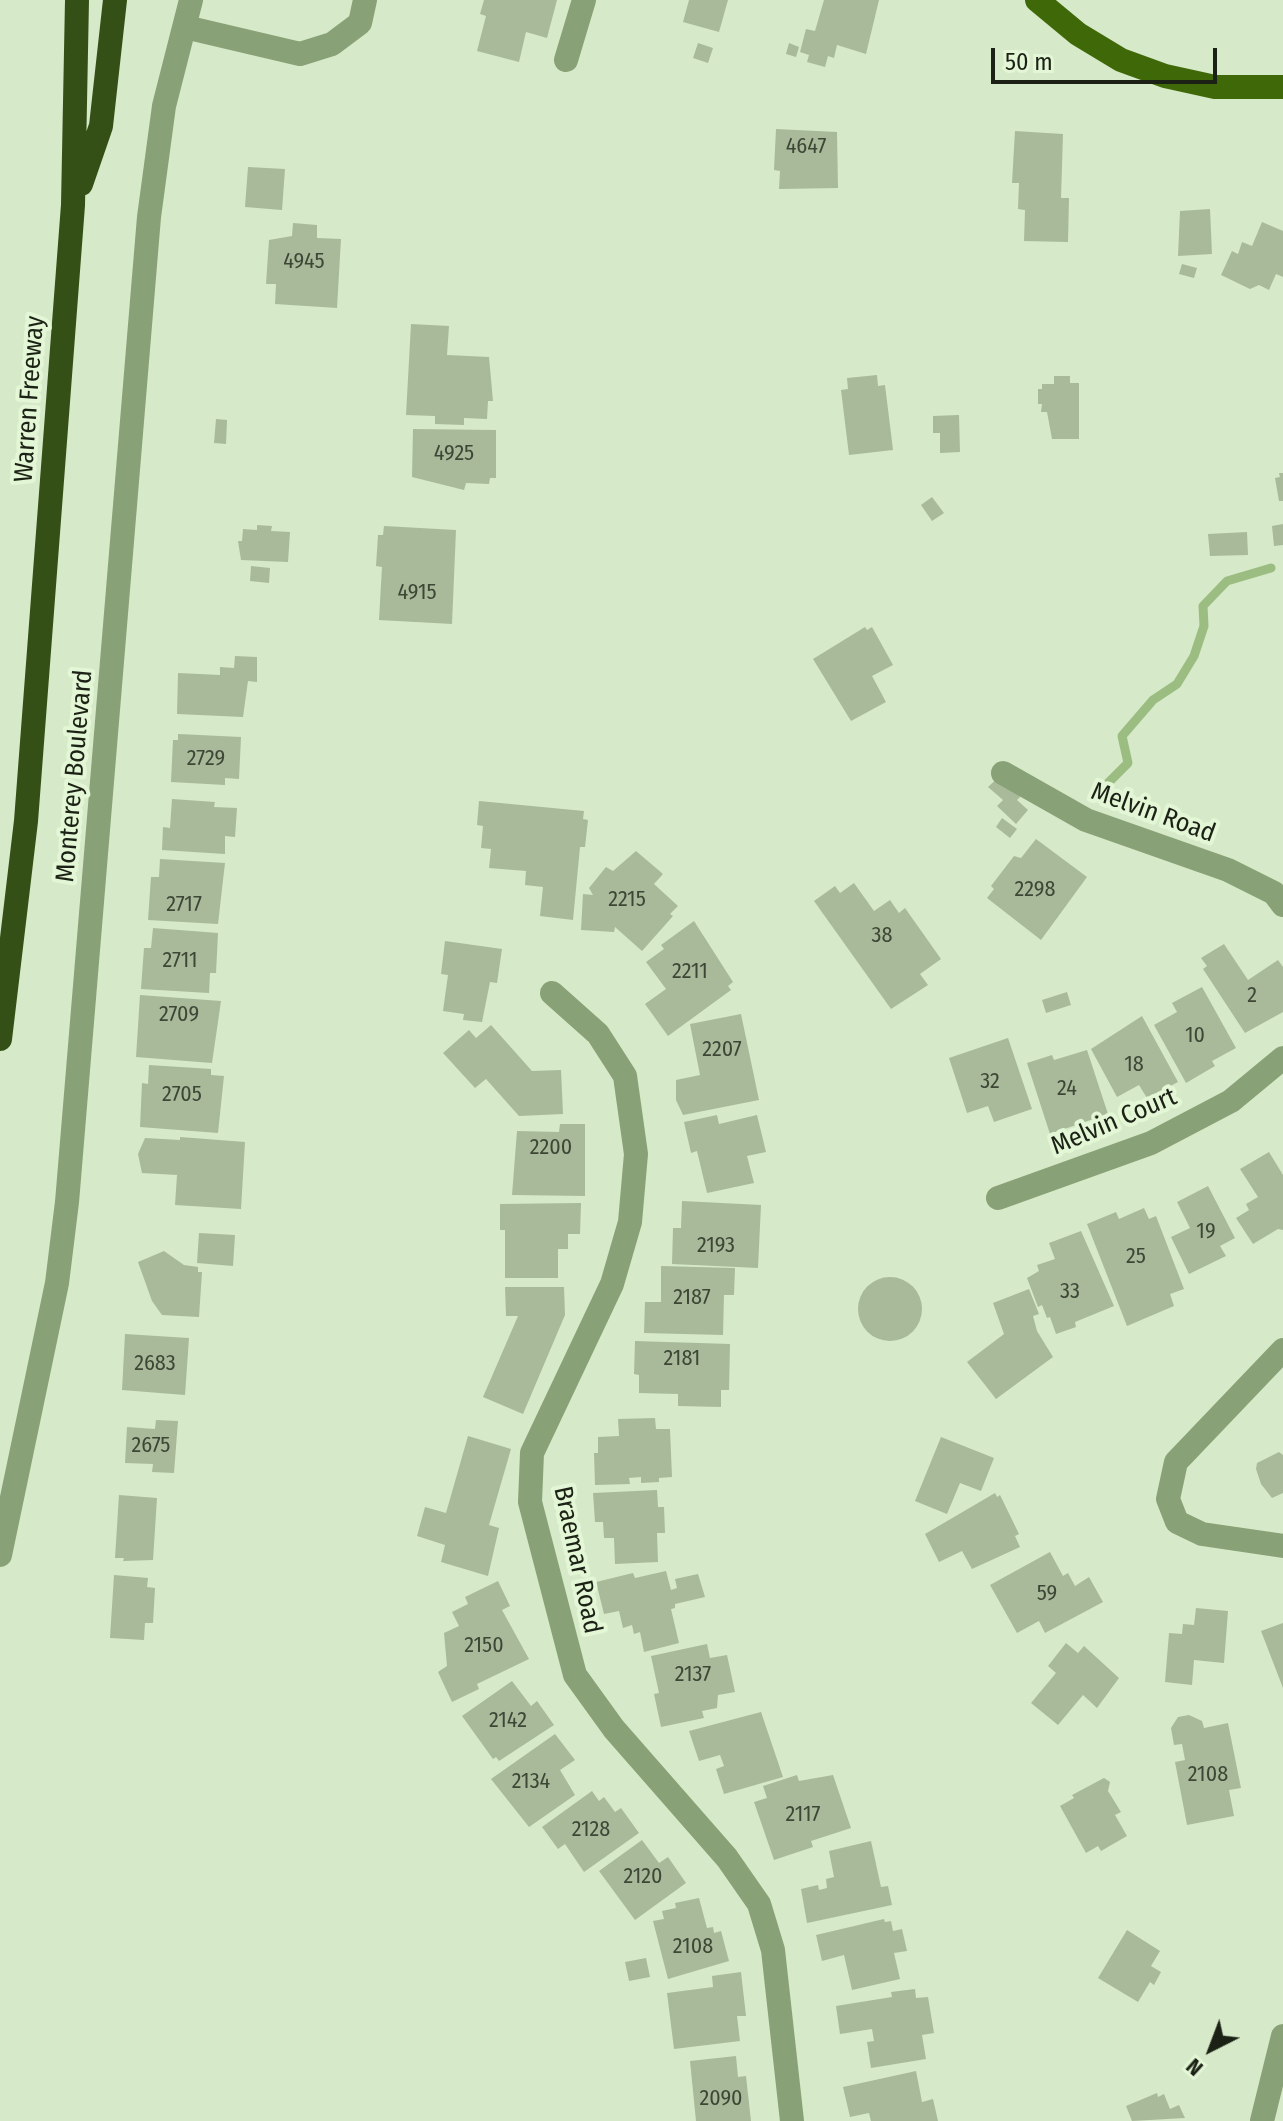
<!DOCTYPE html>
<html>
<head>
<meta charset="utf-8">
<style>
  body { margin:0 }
  #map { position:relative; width:1283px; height:2121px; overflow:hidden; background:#d6e9c8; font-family:"Fira Sans Condensed",sans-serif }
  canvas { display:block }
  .north { position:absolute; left:1171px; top:2009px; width:80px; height:80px; -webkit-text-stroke:6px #e3f6d5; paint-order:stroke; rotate:222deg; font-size:22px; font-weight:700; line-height:32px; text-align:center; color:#1b2115 }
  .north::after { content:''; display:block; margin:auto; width:28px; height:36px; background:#1b2115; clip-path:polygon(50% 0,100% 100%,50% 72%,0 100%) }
  .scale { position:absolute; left:991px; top:48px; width:226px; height:36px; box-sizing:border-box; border:4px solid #1b2115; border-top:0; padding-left:10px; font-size:24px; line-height:28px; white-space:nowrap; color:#1b2115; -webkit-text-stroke:6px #e3f6d5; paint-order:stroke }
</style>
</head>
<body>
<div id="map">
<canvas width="1283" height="2121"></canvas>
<div class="north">N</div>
<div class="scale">50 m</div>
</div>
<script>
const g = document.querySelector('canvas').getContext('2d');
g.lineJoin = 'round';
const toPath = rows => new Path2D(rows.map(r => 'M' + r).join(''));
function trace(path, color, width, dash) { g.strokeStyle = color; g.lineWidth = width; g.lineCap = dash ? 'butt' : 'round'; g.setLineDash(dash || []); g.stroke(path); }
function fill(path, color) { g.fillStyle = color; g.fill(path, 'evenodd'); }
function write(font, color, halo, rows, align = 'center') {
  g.font = font + ' "Fira Sans Condensed",sans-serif'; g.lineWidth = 8; g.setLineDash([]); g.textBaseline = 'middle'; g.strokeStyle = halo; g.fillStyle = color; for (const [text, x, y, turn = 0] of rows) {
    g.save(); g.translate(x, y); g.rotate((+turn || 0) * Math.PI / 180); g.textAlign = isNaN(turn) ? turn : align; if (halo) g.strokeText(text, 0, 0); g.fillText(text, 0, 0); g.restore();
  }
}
const stream = toPath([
  [1108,783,1128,763,1122,736,1153,700,1177,684,1194,656,1204,626,1203,606,1227,581,1271,568]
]);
const building = toPath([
  [484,0,557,0,547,38,526,32,519,62,477,51,486,16,480,14],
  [689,0,728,0,719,32,683,22],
  [824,0,879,0,866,54,837,45,834,58,828,56,825,67,807,62,809,55,800,52,806,29,815,31],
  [698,43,713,48,708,63,693,58],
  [789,43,799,47,796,57,786,54],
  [776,129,837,132,838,188,779,189,780,171,774,170],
  [1015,131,1063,134,1061,198,1069,198,1068,242,1024,241,1025,210,1018,209,1019,183,1012,183],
  [248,167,285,169,282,210,245,207],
  [1210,209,1212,254,1178,256,1180,211],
  [1262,222,1283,231,1283,277,1276,274,1269,290,1259,285,1250,289,1221,275,1232,251,1238,254,1242,242,1252,246],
  [293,223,317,225,317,238,341,239,337,308,275,304,276,284,266,284,269,240,292,236],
  [1182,264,1197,268,1194,278,1179,274],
  [411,324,449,326,447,355,489,357,493,401,488,401,487,419,464,418,464,425,435,424,435,416,406,415],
  [877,375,878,386,885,385,893,450,849,455,841,390,848,389,847,378],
  [1054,376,1070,376,1070,383,1079,383,1079,439,1052,439,1047,412,1041,412,1042,404,1038,404,1038,389,1042,389,1042,384,1054,384],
  [959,415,960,452,940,453,940,433,933,433,933,416],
  [216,419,227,420,226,444,214,443],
  [413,429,496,430,496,478,490,478,489,484,466,483,464,490,412,477],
  [1279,473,1283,473,1283,501,1279,501,1275,478,1280,477],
  [932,497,944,513,932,521,921,505],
  [1283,524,1283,545,1274,546,1272,526],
  [257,525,272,526,271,531,290,532,288,562,241,560,238,541,242,541,243,529,257,530],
  [384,526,456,530,452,624,379,620,382,567,376,566,378,535,383,535],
  [1247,532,1248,555,1210,556,1208,534],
  [251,566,270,568,269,583,250,581],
  [865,627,867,630,872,627,893,665,872,676,886,702,851,721,813,659],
  [235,656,257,657,257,682,248,681,243,717,177,714,178,673,220,675,220,667,234,668],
  [178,734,241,737,239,779,225,778,225,785,171,782,173,740,178,740],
  [1003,773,1022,795,1017,800,1028,810,1016,824,997,806,1003,800,988,787],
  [172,799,215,802,214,807,237,808,235,837,225,836,225,854,162,850,163,827,170,828],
  [479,801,584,811,583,819,588,820,585,847,580,847,573,920,540,916,543,887,525,885,526,871,489,868,491,849,481,848,483,826,477,825],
  [1002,818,1017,829,1010,838,996,827],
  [1036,839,1087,877,1041,940,987,898,994,889,991,886,1014,856,1021,858],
  [636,851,663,874,654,884,678,906,670,914,673,916,642,951,615,927,614,932,581,930,583,894,593,895,589,888,606,867,613,871],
  [160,859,225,863,218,924,148,920,151,877,159,877],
  [854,883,874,911,890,900,899,913,905,908,941,959,920,974,928,985,891,1009,814,901,835,886,840,893],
  [694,921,733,982,728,986,731,990,668,1036,645,1004,666,989,646,962,664,949,661,945],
  [153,928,218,933,216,973,210,973,209,993,141,989,144,948,151,948],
  [445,941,502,949,497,983,490,982,482,1022,463,1020,464,1014,443,1011,448,975,441,974],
  [1224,944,1248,980,1278,960,1283,967,1283,1012,1245,1033,1203,969,1207,966,1201,958],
  [1202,987,1236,1048,1212,1061,1215,1066,1186,1083,1154,1025,1177,1012,1172,1003],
  [1067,992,1071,1005,1046,1013,1042,1000],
  [140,995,221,1001,212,1063,136,1057],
  [741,1014,759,1100,683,1115,676,1100,676,1080,700,1075,690,1024],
  [1142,1016,1178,1082,1147,1098,1139,1085,1117,1097,1091,1049],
  [491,1025,532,1071,561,1070,563,1114,519,1116,486,1079,475,1088,443,1053,469,1030,476,1038],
  [1008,1038,1032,1109,994,1122,988,1106,967,1113,949,1058],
  [1087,1050,1108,1114,1050,1134,1027,1063,1052,1055,1054,1060],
  [149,1065,211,1069,211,1075,224,1076,218,1133,140,1127,142,1083,148,1084],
  [717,1115,719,1124,757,1115,766,1152,747,1156,754,1183,707,1193,697,1151,691,1153,684,1122],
  [560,1124,585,1124,585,1196,512,1195,517,1131,559,1132],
  [180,1137,245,1142,241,1209,175,1205,177,1175,142,1173,138,1154,145,1138,180,1140],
  [1269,1152,1283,1175,1283,1230,1278,1229,1253,1244,1236,1218,1249,1210,1246,1204,1258,1197,1240,1169],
  [1208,1186,1235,1238,1220,1246,1226,1256,1189,1274,1171,1237,1190,1228,1177,1202],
  [682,1201,761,1205,758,1268,672,1264,673,1228,681,1228],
  [581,1203,580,1234,568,1234,568,1249,558,1249,558,1278,505,1278,505,1230,500,1230,500,1204],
  [1144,1208,1149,1219,1156,1216,1184,1289,1170,1294,1174,1306,1127,1326,1087,1224,1116,1212,1119,1219],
  [1081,1231,1114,1306,1075,1322,1076,1327,1056,1334,1050,1317,1047,1318,1042,1305,1038,1307,1027,1278,1039,1271,1037,1265,1055,1259,1049,1243],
  [199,1233,235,1235,233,1266,197,1263],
  [164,1251,184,1265,198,1267,198,1272,202,1272,199,1317,162,1315,152,1301,138,1262],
  [661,1266,735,1268,734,1295,724,1295,723,1335,644,1333,645,1302,661,1302],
  '858 1309a32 32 0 1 1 64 0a32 32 0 1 1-64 0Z',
  [505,1287,564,1287,565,1315,523,1414,483,1397,518,1316,506,1316],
  [1029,1289,1039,1314,1033,1316,1037,1331,1053,1357,996,1399,967,1362,1004,1334,993,1303],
  [125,1334,189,1338,185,1395,122,1390],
  [635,1341,730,1344,729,1390,721,1390,721,1407,678,1406,678,1394,639,1393,639,1375,634,1374],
  [655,1418,656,1429,670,1429,672,1477,659,1478,659,1482,641,1483,641,1477,629,1478,630,1484,595,1485,594,1453,598,1453,598,1437,619,1436,618,1419],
  [156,1420,178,1421,174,1473,152,1472,153,1464,125,1463,127,1427,155,1429],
  [468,1436,511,1449,489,1525,499,1528,488,1576,441,1562,445,1545,417,1536,425,1507,446,1513],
  [941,1437,994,1458,981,1491,960,1483,947,1514,915,1501],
  [1279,1452,1283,1455,1283,1493,1272,1498,1261,1484,1256,1469,1257,1463],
  [657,1490,658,1507,664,1507,665,1533,657,1533,658,1562,615,1564,614,1538,604,1538,603,1522,595,1522,593,1493],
  [995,1493,997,1497,1000,1495,1019,1534,1015,1536,1020,1547,972,1569,962,1551,939,1562,925,1534],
  [119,1495,157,1498,153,1560,123,1561,124,1558,115,1558],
  [1050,1552,1063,1576,1068,1573,1075,1586,1089,1577,1103,1602,1045,1633,1039,1621,1017,1633,990,1585],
  [666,1571,671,1590,677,1588,675,1579,698,1574,705,1597,675,1604,675,1608,671,1609,679,1643,644,1652,640,1632,634,1634,632,1625,623,1628,619,1611,604,1614,596,1582,633,1573,635,1578],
  [114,1575,148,1578,147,1587,155,1588,153,1623,145,1623,144,1640,110,1638],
  [498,1581,510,1606,502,1610,529,1659,477,1684,479,1689,452,1702,438,1672,447,1666,444,1633,459,1626,452,1612,468,1604,465,1597],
  [1196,1608,1228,1611,1224,1663,1194,1660,1192,1685,1165,1682,1169,1633,1182,1634,1183,1624,1194,1625],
  [1283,1623,1283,1688,1261,1631],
  [1066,1643,1078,1653,1084,1646,1119,1678,1097,1708,1083,1695,1058,1725,1031,1703,1056,1673,1048,1666],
  [707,1644,710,1658,727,1655,735,1692,718,1695,717,1708,702,1711,704,1718,661,1727,654,1694,659,1693,651,1656],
  [512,1681,531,1706,537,1701,554,1725,499,1761,496,1757,493,1759,462,1716],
  [761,1712,783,1777,724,1794,716,1769,724,1766,720,1755,699,1761,689,1731],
  [1189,1715,1202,1721,1204,1728,1228,1723,1241,1788,1229,1790,1234,1816,1187,1825,1175,1762,1185,1760,1182,1744,1174,1745,1171,1728,1178,1717],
  [555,1734,575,1760,560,1770,575,1795,529,1827,491,1779],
  [797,1775,799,1781,833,1775,851,1828,811,1841,813,1847,774,1860,754,1802,767,1798,763,1786],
  [1104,1778,1110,1782,1108,1791,1121,1812,1115,1815,1127,1836,1101,1851,1098,1846,1086,1853,1060,1806,1074,1798,1072,1795],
  [592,1791,599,1801,604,1797,615,1812,621,1808,639,1833,584,1872,565,1844,558,1849,542,1827],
  [642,1840,659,1863,668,1857,686,1883,635,1920,599,1871],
  [871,1841,881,1887,888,1886,892,1905,807,1923,801,1889,818,1885,819,1890,827,1888,826,1879,834,1877,829,1851],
  [699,1898,707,1928,713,1927,714,1933,721,1931,729,1961,668,1979,653,1921,664,1919,662,1911,676,1908,675,1903],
  [884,1919,885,1922,891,1921,893,1931,902,1929,907,1951,894,1953,900,1979,852,1990,844,1955,822,1961,816,1935],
  [1127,1930,1160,1951,1151,1966,1161,1972,1154,1985,1150,1982,1138,2002,1098,1978],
  [646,1958,650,1977,629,1981,625,1962],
  [741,1972,746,2016,737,2016,740,2041,674,2049,667,1993,713,1987,712,1976],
  [915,1989,916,1998,928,1997,934,2033,922,2035,926,2059,871,2068,867,2042,874,2041,872,2029,840,2034,836,2006,892,1997,891,1992],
  [736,2056,738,2077,746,2076,751,2121,696,2121,690,2061],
  [916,2071,922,2102,933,2099,938,2121,871,2121,869,2113,850,2117,843,2087],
  [1157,2093,1158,2097,1164,2094,1170,2109,1179,2105,1185,2118,1132,2121,1126,2106]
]);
const minor = toPath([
  [185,27,300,54,332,44,360,23,365,0],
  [566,60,584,0],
  [1003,773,1086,820,1228,870,1274,893,1283,905],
  [552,993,598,1034,625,1076,636,1154,630,1222,612,1284,532,1453,530,1502,575,1675,614,1729,727,1858,759,1904,773,1950,792,2121],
  [998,1198,1151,1143,1231,1101,1283,1058],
  [1283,1350,1176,1462,1168,1499,1177,1522,1202,1534,1283,1546],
  [0,1555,57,1283,67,1202,149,217,164,106,191,0],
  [1262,2121,1283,2036]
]);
const major = toPath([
  [1037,0,1078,34,1121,60,1165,76,1215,87,1283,87]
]);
const highway = toPath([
  [81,184,101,126,115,0],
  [0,1039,26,821,73,205,77,0]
]);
const numberNames = [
  ["4647",806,147],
  ["4945",304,262],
  ["4925",454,454],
  ["4915",417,593],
  ["2729",206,759],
  ["2298",1035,890],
  ["2215",627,900],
  ["2717",184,905],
  ["38",882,936],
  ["2711",180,961],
  ["2211",690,972],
  ["2",1252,996],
  ["2709",179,1015],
  ["10",1195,1036],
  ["2207",722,1050],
  ["18",1134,1065],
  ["32",990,1082],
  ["24",1067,1089],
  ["2705",182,1095],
  ["2200",551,1148],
  ["19",1206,1232],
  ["2193",716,1246],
  ["25",1136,1257],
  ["33",1070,1292],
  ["2187",692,1298],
  ["2181",682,1359],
  ["2683",155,1364],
  ["2675",151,1446],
  ["59",1047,1594],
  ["2150",484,1646],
  ["2137",693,1675],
  ["2142",508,1721],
  ["2108",1208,1775],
  ["2134",531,1782],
  ["2117",803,1815],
  ["2128",591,1830],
  ["2120",643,1877],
  ["2108",693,1947],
  ["2090",721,2099]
];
const streetNames = [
  ["Warren Freeway",30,399,-86],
  ["Monterey Boulevard",75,776,-85],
  ["Melvin Road",1153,813,20],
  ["Melvin Court",1114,1122,-23],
  ["Braemar Road",577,1560,78]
];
trace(stream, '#9cbd82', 9);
fill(building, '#a8ba9a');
trace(minor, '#89a176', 24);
trace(major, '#3f6908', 24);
trace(highway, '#345017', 24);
write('22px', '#3e4736', null, numberNames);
write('26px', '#1b2115', '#e3f6d5', streetNames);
</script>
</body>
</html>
